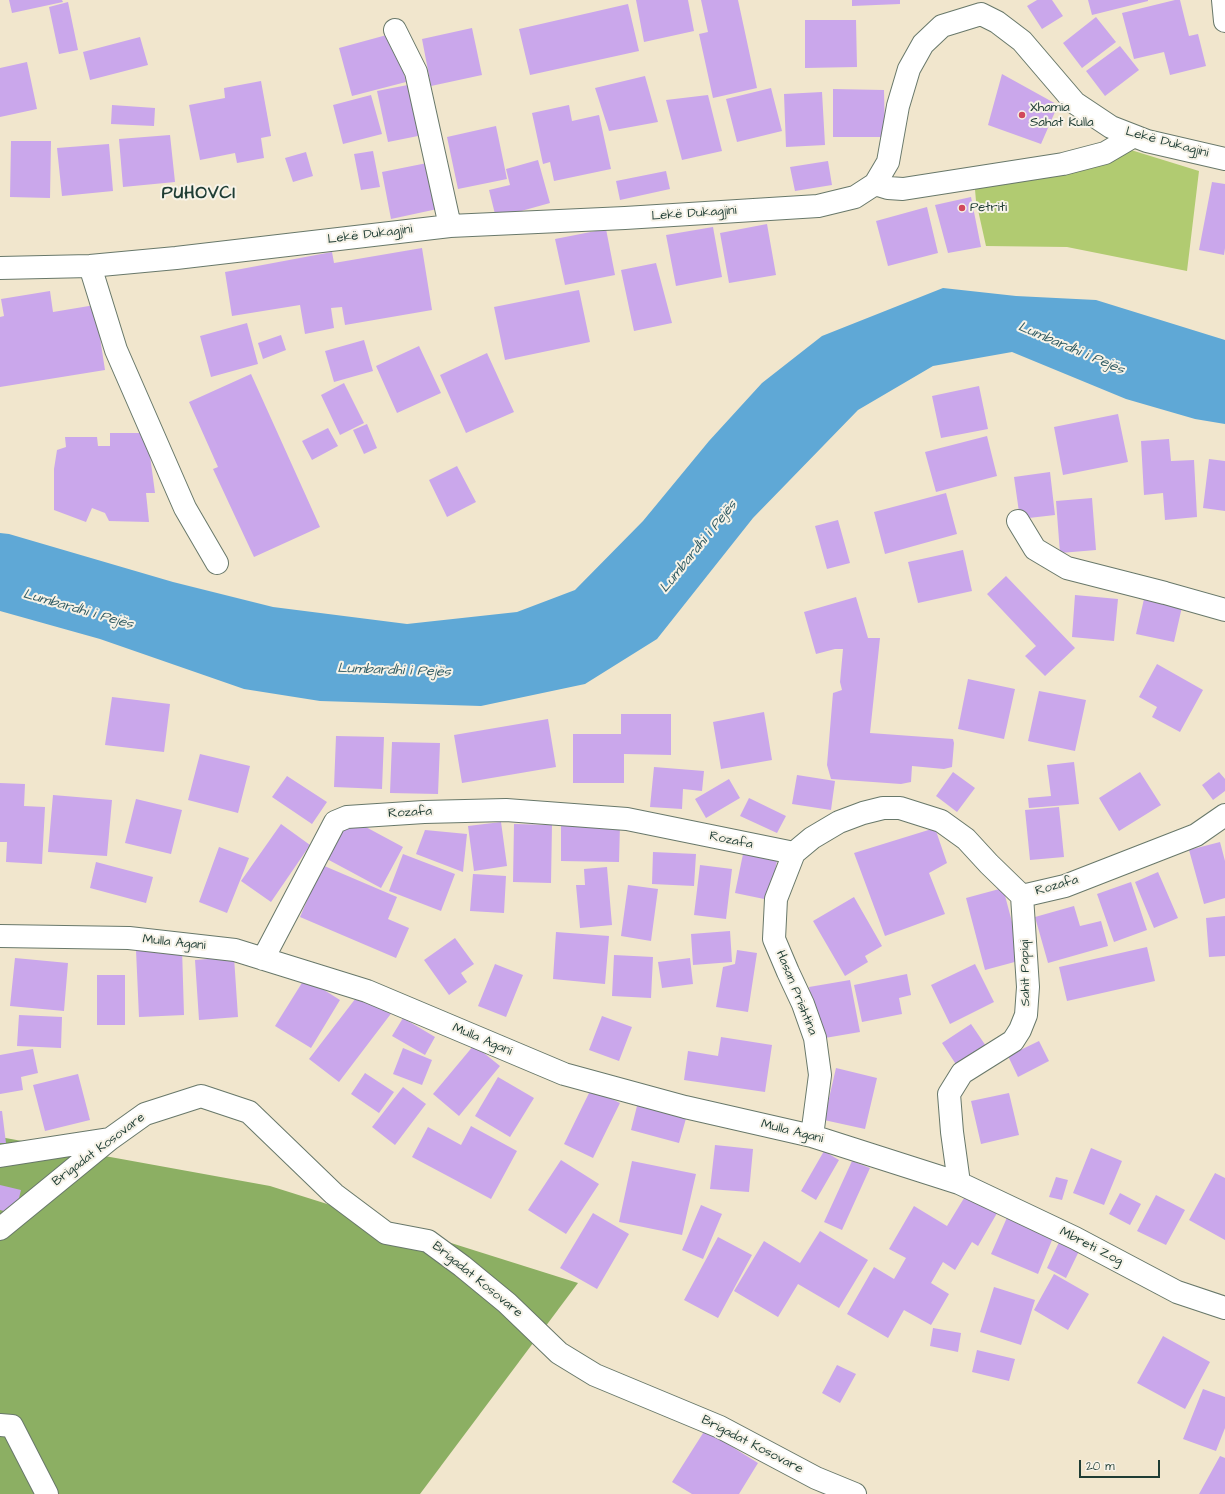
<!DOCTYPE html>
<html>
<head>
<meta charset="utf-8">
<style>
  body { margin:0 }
  #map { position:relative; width:1225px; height:1494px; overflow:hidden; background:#f1e6cd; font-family:"Architects Daughter",sans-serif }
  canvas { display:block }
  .scale { position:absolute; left:1079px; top:1460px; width:81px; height:18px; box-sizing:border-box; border:2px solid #1f3d34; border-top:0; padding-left:5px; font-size:12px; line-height:14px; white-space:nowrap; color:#1f3d34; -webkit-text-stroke:3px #f7f3e8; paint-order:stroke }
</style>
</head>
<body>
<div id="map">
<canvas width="1225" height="1494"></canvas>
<div class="scale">20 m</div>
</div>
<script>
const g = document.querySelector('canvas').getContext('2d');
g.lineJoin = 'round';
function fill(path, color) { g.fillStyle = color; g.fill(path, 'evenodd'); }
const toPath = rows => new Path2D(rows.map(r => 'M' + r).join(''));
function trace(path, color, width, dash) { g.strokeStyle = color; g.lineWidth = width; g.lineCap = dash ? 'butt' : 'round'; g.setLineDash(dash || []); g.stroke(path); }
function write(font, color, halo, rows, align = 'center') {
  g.font = font + ' "Architects Daughter",sans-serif'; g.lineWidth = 4; g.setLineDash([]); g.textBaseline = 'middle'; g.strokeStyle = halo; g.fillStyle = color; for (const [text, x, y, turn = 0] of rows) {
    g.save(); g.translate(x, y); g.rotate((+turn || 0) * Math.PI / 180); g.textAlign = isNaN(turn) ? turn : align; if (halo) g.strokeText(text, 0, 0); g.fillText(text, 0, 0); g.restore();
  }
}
const green = toPath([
  [1118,146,1199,171,1187,271,1067,247,986,246,976,201,974,178]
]);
const forest = toPath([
  [0,1137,270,1186,578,1283,420,1494,0,1494]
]);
const water = toPath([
  [943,288,1016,296,1096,300,1225,340,1225,424,1195,419,1126,399,1012,352,933,366,858,410,753,518,657,639,585,684,481,706,320,701,244,689,100,639,0,611,0,533,9,534,173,582,273,607,407,624,517,612,575,590,643,521,709,441,762,383,822,336]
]);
const building = toPath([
  [9,0,62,0,63,2,12,13],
  [636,0,688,0,694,31,644,42],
  [701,0,738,0,757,88,713,98,699,34,708,32],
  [852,0,900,0,900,4,852,6],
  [1037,0,1052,0,1063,16,1042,29,1027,6],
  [1088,0,1148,0,1148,1,1092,15],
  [1175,0,1180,0,1189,36,1198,34,1206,66,1170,75,1164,52,1134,59,1122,13],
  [68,2,78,50,59,54,49,7],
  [628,4,639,51,530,75,519,29],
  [1096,17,1116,42,1082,68,1063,43],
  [805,20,856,20,857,67,805,68],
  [472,28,482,75,431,86,422,39],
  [394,33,406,82,352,96,339,48],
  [140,37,148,65,90,80,83,52],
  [1120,46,1139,70,1105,96,1086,71],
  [27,62,37,109,0,117,0,68],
  [1002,74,1058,105,1041,144,988,125],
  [645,76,658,122,609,131,595,88],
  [261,81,271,136,261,138,264,158,237,163,235,153,200,160,189,105,225,98,224,88],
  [418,83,428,134,388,142,377,91],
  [771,88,782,131,737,142,726,99],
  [833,89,884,90,885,137,833,137],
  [822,92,825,145,786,147,784,94],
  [371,95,382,134,343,144,333,105],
  [708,95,722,151,682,160,666,100],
  [112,105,155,108,154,126,111,124],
  [569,105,572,121,599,115,611,169,554,181,550,162,543,164,532,113],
  [496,126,507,179,458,189,447,137],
  [170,135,175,182,123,187,119,139],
  [11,141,51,141,50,198,10,197],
  [109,144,113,191,62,196,57,148],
  [373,151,380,187,361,190,354,154],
  [306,152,313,176,293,182,285,158],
  [538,160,550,203,496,218,489,190,510,185,506,169],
  [828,161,832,185,795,191,790,167],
  [432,162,442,208,391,219,382,172],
  [666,171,670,189,620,200,616,181],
  [1212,182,1225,184,1225,248,1224,255,1199,250],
  [971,197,981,247,948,253,935,205],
  [927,207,938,253,888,266,876,221],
  [767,224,776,275,729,283,720,233],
  [713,227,722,277,676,286,666,235],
  [606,229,615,275,565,285,555,239],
  [422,248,432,310,345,325,342,307,331,308,334,328,305,334,300,305,232,316,225,272,332,252,334,263],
  [656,263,672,323,634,331,621,270],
  [579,290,590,342,505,360,494,307],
  [50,291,53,312,95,305,105,370,0,387,0,317,4,316,1,299],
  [247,323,258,364,211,377,200,336],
  [281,335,286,350,263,359,258,343],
  [364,340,373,371,334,382,325,351],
  [419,346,441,393,397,413,376,366],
  [487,353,514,412,466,433,440,375],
  [251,374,320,527,254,557,213,469,218,467,189,402],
  [344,383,364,423,340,435,321,395],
  [979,386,988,429,941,438,932,396],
  [1118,414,1128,462,1063,475,1054,427],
  [367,424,377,448,364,454,353,430],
  [328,428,338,446,312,460,302,441],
  [110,433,147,433,155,493,146,493,149,522,109,521,105,513,92,508,86,522,54,510,54,469,57,450,66,447,65,437,97,437,98,446,110,446],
  [987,436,997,476,936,492,925,452],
  [1169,439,1171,461,1194,460,1197,517,1165,520,1163,493,1144,495,1141,441],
  [1209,459,1225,461,1225,511,1203,508],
  [457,466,476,502,447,517,429,480],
  [1050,472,1055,515,1020,519,1014,477],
  [946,493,957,534,885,554,874,512],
  [1092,498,1096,550,1060,553,1056,501],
  [838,520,850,563,827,569,815,526],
  [963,550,972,591,918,603,908,562],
  [1006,576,1075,648,1045,676,1025,656,1036,646,987,594],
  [1075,595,1118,599,1114,641,1072,637],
  [856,597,868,638,880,638,870,733,953,739,954,743,952,767,944,769,912,766,911,782,901,784,831,779,827,765,833,693,842,690,840,682,843,649,835,649,816,654,804,612],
  [1144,599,1182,607,1174,642,1136,634],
  [1157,664,1203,690,1180,732,1152,717,1157,707,1139,697],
  [968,679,1015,689,1004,739,958,729],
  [1039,691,1086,700,1075,751,1028,741],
  [112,697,170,704,164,752,105,745],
  [764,712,772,760,721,769,713,722],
  [621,714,671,714,671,755,624,754,624,783,573,783,573,734,621,734],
  [548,719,556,767,462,783,454,735],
  [336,736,384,737,382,789,334,787],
  [392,742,440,743,438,794,390,793],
  [200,754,250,766,238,813,188,800],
  [1074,762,1079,804,1029,808,1028,798,1051,796,1047,765],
  [654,767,704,771,702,791,683,789,682,809,650,807],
  [953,772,975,788,957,812,936,796],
  [1140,772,1161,805,1119,831,1099,798],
  [1219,772,1225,779,1225,791,1213,800,1202,785],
  [797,775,835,781,831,810,792,804],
  [287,776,327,802,312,824,272,797],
  [729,779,740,798,706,818,695,799],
  [0,783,25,784,24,806,45,807,42,864,6,862,7,842,0,842],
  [53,795,112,800,107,856,48,852],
  [749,798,786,816,777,833,740,816],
  [136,799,182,810,171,854,125,843],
  [1059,807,1064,857,1030,860,1025,810],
  [349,818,403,847,381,888,327,859],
  [501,822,507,866,474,871,468,826],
  [281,824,310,845,271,902,241,881],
  [514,824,552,825,551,883,513,882],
  [561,824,620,825,619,862,561,861],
  [935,828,947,863,929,873,945,914,885,936,854,853],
  [425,830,467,834,463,872,416,854],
  [1220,842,1225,861,1225,898,1204,904,1189,850],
  [219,847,249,858,227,913,199,902],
  [653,852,696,854,694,886,652,884],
  [403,854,455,874,441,911,389,891],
  [743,854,777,861,769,900,735,893],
  [96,862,153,877,146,903,90,888],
  [322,865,397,897,388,919,409,928,396,958,300,917],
  [700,865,732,869,726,919,694,915],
  [607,867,612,925,580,928,576,885,585,885,584,869],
  [1158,872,1178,918,1154,928,1135,882],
  [473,874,506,876,504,913,470,911],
  [1131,882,1147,930,1114,942,1097,894],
  [628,885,658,889,651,941,621,936],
  [1003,888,1022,960,985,970,966,898],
  [854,897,882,946,865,956,868,962,845,976,813,921],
  [1074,906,1080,926,1101,921,1108,946,1048,963,1035,917],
  [1225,916,1225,956,1209,957,1206,918],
  [730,931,732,962,693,965,691,934],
  [556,932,609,936,605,984,553,979],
  [455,938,474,964,461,973,467,982,449,995,424,960],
  [1147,947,1155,981,1067,1001,1059,967],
  [182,948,184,1015,139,1017,136,950],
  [737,950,757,953,748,1012,716,1007,723,967,735,964],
  [614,955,653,957,651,998,612,996],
  [234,957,238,1017,199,1020,195,960],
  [15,958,68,963,64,1011,10,1006],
  [690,958,693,984,662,988,658,962],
  [495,964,523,975,506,1017,478,1006],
  [975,964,994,1002,950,1024,931,985],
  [907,974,911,995,899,998,902,1014,862,1022,854,985],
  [97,975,125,975,125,1025,97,1025],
  [305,978,340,1000,311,1048,275,1026],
  [850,980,860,1032,819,1039,809,987],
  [359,994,393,1011,339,1082,309,1059],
  [19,1015,62,1017,61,1048,17,1046],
  [602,1016,632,1027,619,1061,589,1050],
  [403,1018,435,1037,425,1055,392,1036],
  [971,1024,988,1049,959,1069,942,1043],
  [721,1037,772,1045,765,1092,684,1080,688,1051,718,1056],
  [1039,1041,1049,1061,1018,1077,1008,1056],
  [474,1045,500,1066,459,1116,433,1094],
  [403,1048,432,1060,422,1085,393,1074],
  [33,1049,38,1073,21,1077,23,1090,0,1094,0,1055],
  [836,1068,877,1078,865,1129,824,1120],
  [365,1073,394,1092,379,1113,351,1094],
  [78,1074,90,1120,45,1131,33,1085],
  [498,1077,534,1098,510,1137,475,1116],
  [403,1087,426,1104,395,1145,372,1127],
  [591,1089,620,1103,593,1158,564,1144],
  [1009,1093,1019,1135,981,1144,971,1101],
  [638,1102,687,1115,679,1143,631,1130],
  [0,1111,2,1111,6,1143,0,1143],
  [471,1126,517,1151,491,1199,412,1157,428,1127,461,1145],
  [715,1145,753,1149,749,1192,710,1189],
  [1091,1148,1122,1161,1104,1205,1073,1193],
  [824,1151,839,1160,816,1200,801,1191],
  [561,1160,599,1184,566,1234,528,1210],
  [632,1161,696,1174,682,1235,619,1222],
  [852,1161,870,1168,842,1230,824,1222],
  [1215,1173,1225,1178,1225,1240,1189,1220],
  [1056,1177,1068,1180,1062,1200,1049,1197],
  [0,1185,21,1190,15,1214,0,1210],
  [969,1190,1000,1208,978,1246,972,1242,955,1270,943,1262,931,1283,949,1294,931,1325,904,1310,888,1338,847,1314,874,1267,894,1279,906,1258,889,1249,914,1206,947,1226],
  [1120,1193,1141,1204,1130,1225,1109,1214],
  [1156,1195,1185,1210,1166,1245,1137,1231],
  [701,1205,722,1214,703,1259,682,1250],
  [593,1213,629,1234,597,1289,560,1268],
  [1009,1213,1055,1233,1038,1274,991,1254],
  [820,1231,868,1260,839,1308,798,1284,778,1317,734,1291,764,1241,800,1263],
  [718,1237,752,1255,718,1318,684,1300],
  [1061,1238,1081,1247,1066,1278,1047,1268],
  [1054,1274,1089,1294,1068,1330,1034,1310],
  [994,1287,1035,1300,1021,1345,980,1332],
  [933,1328,961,1333,958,1352,930,1346],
  [1163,1336,1210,1362,1185,1409,1137,1383],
  [977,1350,1015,1359,1009,1381,972,1372],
  [837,1365,856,1374,840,1403,822,1393],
  [1203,1389,1225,1397,1225,1428,1216,1451,1183,1439],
  [705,1430,758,1463,739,1494,692,1494,672,1482],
  [1220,1456,1225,1458,1225,1494,1199,1494]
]);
const minor = toPath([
  [1223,0,1225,21],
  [395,30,416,72,450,226],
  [875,184,888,188,903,189,1063,164,1105,153,1134,136],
  [90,266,116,350,185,508,217,563],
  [0,268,90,266,176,258,450,226,625,218,818,206,855,197,875,184,888,162,898,106,909,69,923,44,942,26,981,14,997,22,1022,41,1075,103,1111,127,1147,141,1225,159],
  [1018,521,1035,549,1067,568,1165,593,1225,610],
  [794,853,776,899,774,939,788,972,803,1004,815,1038,820,1075,812,1136],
  [0,936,129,938,235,950,367,991,564,1074,685,1107,812,1136,959,1183,1075,1238,1177,1292,1225,1308],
  [263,959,335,822,347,817,424,812,506,810,627,819,794,853,812,838,839,822,863,813,883,808,900,808,941,821,966,839,989,864,1022,896,1065,886,1196,835,1225,815],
  [0,1156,109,1139],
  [959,1183,952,1132,949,1094,962,1073,1013,1041,1020,1030,1026,1015,1028,987,1022,896],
  [0,1229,110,1139,145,1114,201,1096,249,1112,334,1194,386,1233,428,1241,462,1266,507,1303,559,1353,595,1375,720,1427,816,1478,855,1494],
  [0,1425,12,1426,47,1494]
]);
const markers = [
  [1022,115,4,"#d1495b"],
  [962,208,4,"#d1495b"]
];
const poiNames = [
  ["Xhamia",1030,108],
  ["Sahat Kulla",1030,123],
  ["Petriti",970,208]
];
const streetNames = [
  ["Lekë Dukagjini",1167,143,15],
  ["Lekë Dukagjini",694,214,-4],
  ["Lekë Dukagjini",370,235,-7],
  ["Rozafa",410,813,-3],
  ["Rozafa",731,841,12],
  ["Rozafa",1057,886,-16],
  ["Mulla Agani",174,943,6],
  ["Sahit Papiqi",1026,973,-91],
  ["Hasan Prishtina",796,993,68],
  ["Mulla Agani",482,1040,23],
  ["Mulla Agani",792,1132,14],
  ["Brigadat Kosovare",99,1150,-37],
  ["Mbreti Zog",1091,1247,27],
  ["Brigadat Kosovare",477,1280,39],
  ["Brigadat Kosovare",752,1445,27]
];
const waterNames = [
  ["Lumbardhi i Pejës",1071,349,23],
  ["Lumbardhi i Pejës",699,547,-51],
  ["Lumbardhi i Pejës",78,610,16],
  ["Lumbardhi i Pejës",394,671,2]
];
const districtNames = [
  ["PUHOVCI",199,194]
];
fill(green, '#b1cb71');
fill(forest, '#8caf63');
fill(water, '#5fa8d6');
fill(building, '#caa7eb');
trace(minor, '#68786a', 24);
trace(minor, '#fff', 22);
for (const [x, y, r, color] of markers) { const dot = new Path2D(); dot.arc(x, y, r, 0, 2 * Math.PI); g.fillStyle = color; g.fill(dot); trace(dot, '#f7f3e8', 1.5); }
write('13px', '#1f3d34', '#f7f3e8', poiNames, 'left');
write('13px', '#1f3d34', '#f7f3e8', streetNames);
write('italic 14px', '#325d65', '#f7f3e8', waterNames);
g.letterSpacing = '1px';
write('bold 17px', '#1f3d34', '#f7f3e8', districtNames);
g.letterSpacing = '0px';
</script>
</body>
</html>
